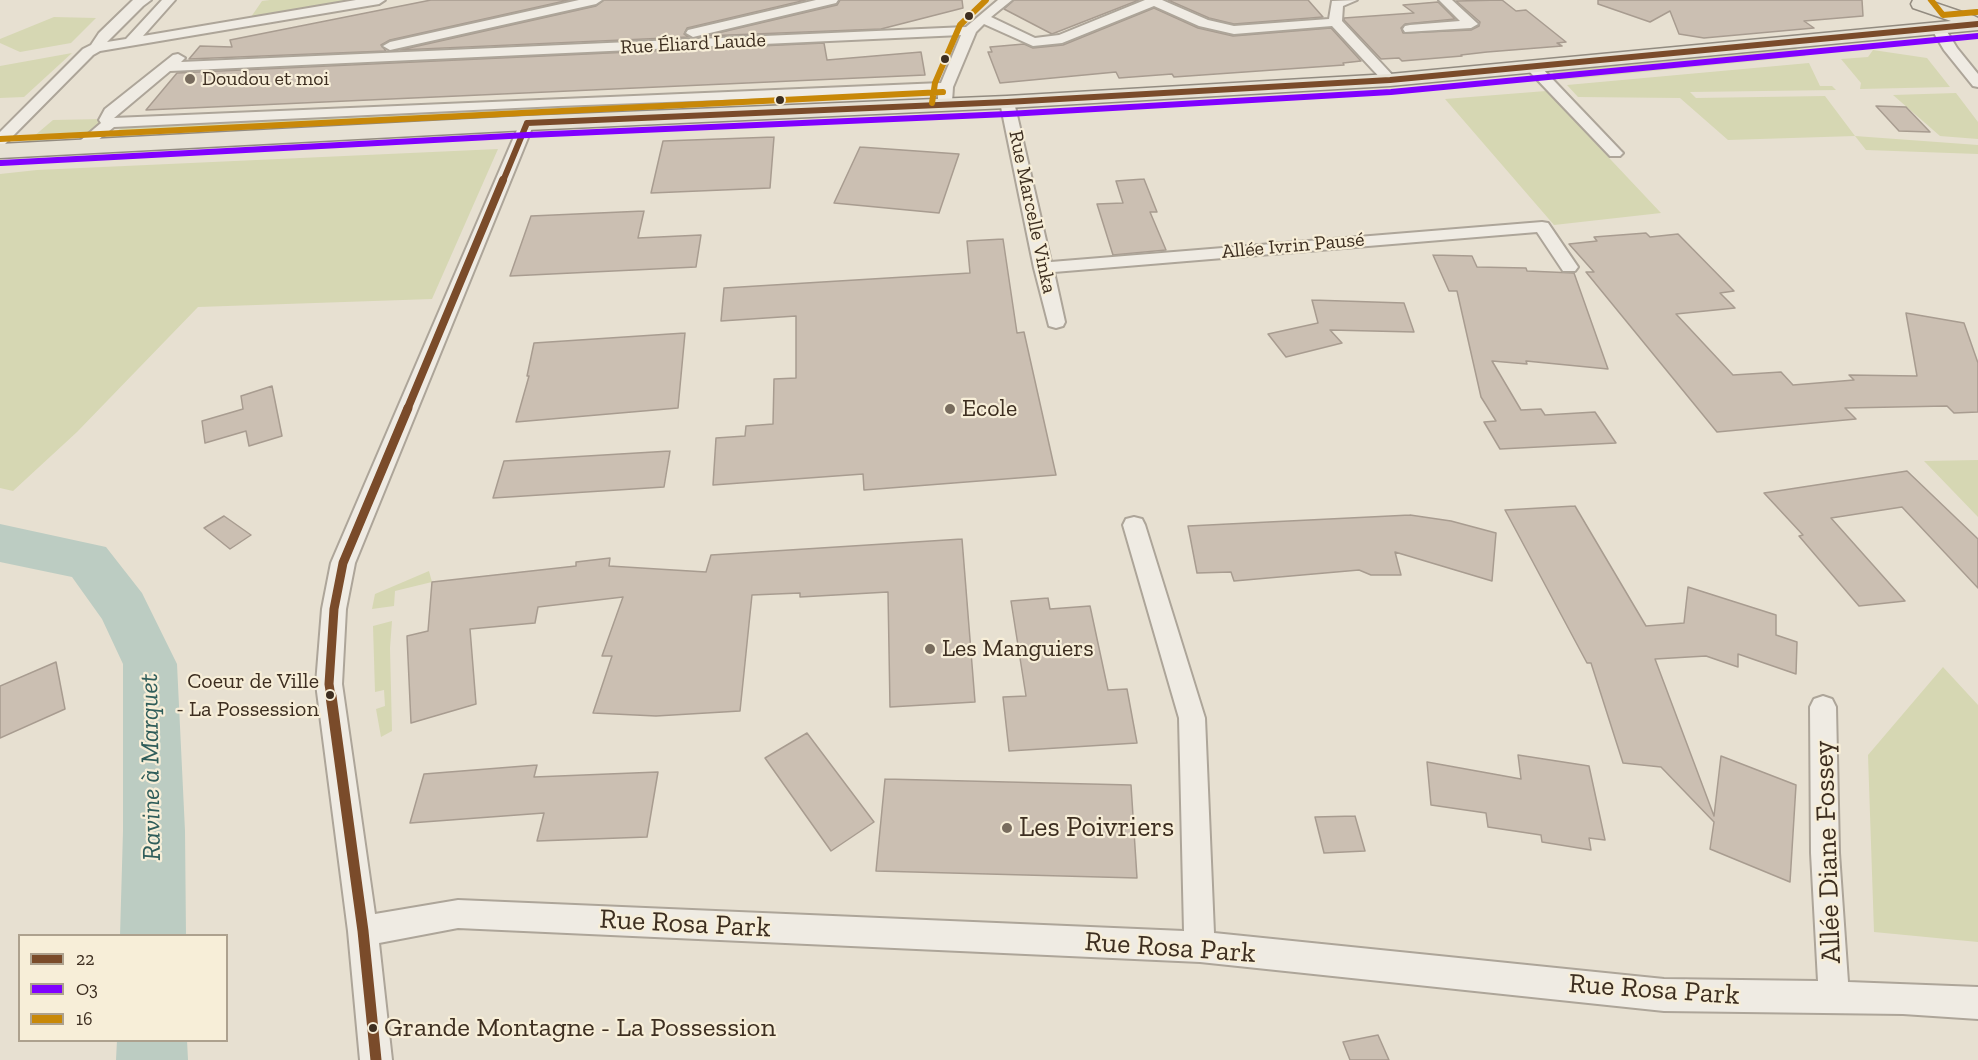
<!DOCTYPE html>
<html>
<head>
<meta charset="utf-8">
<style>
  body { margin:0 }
  #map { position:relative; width:1978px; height:1060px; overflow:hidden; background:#e7e0d1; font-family:"Zilla Slab",serif }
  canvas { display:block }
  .legend { position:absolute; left:18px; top:934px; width:210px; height:108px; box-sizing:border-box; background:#f7eed8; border:2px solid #ada18e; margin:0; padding:8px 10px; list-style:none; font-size:18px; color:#3d2e20 }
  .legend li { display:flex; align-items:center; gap:12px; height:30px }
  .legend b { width:30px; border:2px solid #ada18e }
</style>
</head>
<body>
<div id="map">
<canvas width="1978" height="1060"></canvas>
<ul class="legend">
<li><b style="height:8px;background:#7a4b2a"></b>22</li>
<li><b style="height:8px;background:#8000ff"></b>O3</li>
<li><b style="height:8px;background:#c88808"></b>16</li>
</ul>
</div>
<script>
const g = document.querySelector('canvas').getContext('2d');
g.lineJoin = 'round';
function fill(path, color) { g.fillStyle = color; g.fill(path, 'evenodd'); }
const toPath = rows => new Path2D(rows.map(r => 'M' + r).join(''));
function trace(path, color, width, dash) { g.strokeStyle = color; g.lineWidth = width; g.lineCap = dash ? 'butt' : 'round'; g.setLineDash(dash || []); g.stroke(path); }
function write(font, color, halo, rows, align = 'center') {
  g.font = font + ' "Zilla Slab",serif'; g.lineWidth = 4.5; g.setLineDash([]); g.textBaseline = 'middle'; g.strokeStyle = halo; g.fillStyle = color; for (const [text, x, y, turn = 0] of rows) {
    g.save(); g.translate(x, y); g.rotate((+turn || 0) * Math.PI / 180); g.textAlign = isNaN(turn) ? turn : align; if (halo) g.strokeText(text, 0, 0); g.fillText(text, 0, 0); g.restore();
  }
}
const green = toPath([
  [270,0,364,0,261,19,251,17,262,1],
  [54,17,96,18,71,43,20,52,0,43,0,39],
  [1796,49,1806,56,1560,80,1552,72],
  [1873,50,1927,58,1950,87,1860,89,1861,83,1841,59,1868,57],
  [72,53,24,97,0,98,0,66],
  [1809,63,1820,86,1832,86,1836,90,1690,92,1696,98,1825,96,1855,136,1978,145,1978,154,1866,150,1855,136,1728,140,1680,98,1578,97,1567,85],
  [931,89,931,94,926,96,840,99,847,96,881,91],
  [1546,91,1661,213,1554,225,1445,99],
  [829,93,829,97,765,99,762,104,559,114,560,112,585,110,588,104],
  [1956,93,1978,122,1978,139,1940,136,1893,95],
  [579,104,578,108,494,113,493,116,296,130,108,139,122,127],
  [102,119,93,133,84,137,27,142,53,120],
  [498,149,432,299,198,307,77,432,13,491,0,488,0,174,37,170],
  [1978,460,1978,517,1924,461],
  [429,571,432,582,395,591,394,606,372,609,375,594],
  [392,621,390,648,392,731,381,737,376,709,385,706,384,690,375,692,373,626],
  [1943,667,1978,705,1978,942,1874,932,1868,755]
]);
const river = toPath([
  [0,524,106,547,142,593,177,664,185,831,186,936,120,936,123,831,123,664,102,619,72,577,0,562,0,524],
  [117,1040,187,1040,188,1060,116,1060,117,1040]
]);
const building = toPath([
  [431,0,569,0,390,40,381,45,386,51,189,59,200,46,232,47,230,40,431,0],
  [604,0,806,0,687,28,684,34,689,37,400,50,596,6,604,0],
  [840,0,962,0,963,8,881,29,705,36,837,5,840,0],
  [1014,0,1139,0,1052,34,1004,9,1014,0],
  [1168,0,1308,0,1323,17,1234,24,1209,18,1168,0],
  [1502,0,1516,11,1526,10,1566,42,1557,43,1562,46,1487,52,1461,55,1462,56,1402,61,1399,58,1381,59,1344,20,1344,18,1414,13,1403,5,1438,2,1455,19,1405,24,1401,28,1403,33,1471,30,1479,26,1480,22,1456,1,1502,0],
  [1598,0,1862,0,1863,16,1804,21,1814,28,1704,38,1679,34,1670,11,1650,22,1598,4,1598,0],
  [1154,8,1198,28,1233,36,1331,28,1361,61,1343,63,1344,65,1174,77,1172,74,1119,78,1116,72,1000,83,988,52,992,52,990,47,1024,44,1033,48,1063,45,1154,8],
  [824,43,827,60,921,52,925,75,146,110,177,73,824,43],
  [1876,106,1906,107,1930,132,1899,131,1876,106],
  [774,137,770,188,651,193,663,141,774,137],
  [860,147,959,154,939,213,834,203,860,147],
  [1144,179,1157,212,1150,212,1166,250,1113,255,1097,204,1123,203,1116,181,1144,179],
  [644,211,638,238,701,235,696,267,510,276,531,216,644,211],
  [1646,233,1650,237,1678,234,1734,291,1720,293,1735,308,1676,314,1733,375,1781,372,1793,385,1854,380,1849,375,1917,376,1906,313,1964,323,1978,363,1978,412,1954,413,1947,406,1845,408,1856,419,1717,432,1586,272,1594,272,1569,244,1597,241,1594,237,1646,233],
  [1003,239,1017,333,1024,332,1056,475,864,490,863,474,713,485,716,438,745,436,746,426,773,424,774,379,796,378,796,316,721,321,724,288,970,273,967,241,1003,239],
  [1433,255,1472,256,1477,267,1526,268,1527,271,1574,273,1608,369,1526,361,1527,364,1492,361,1521,410,1541,409,1545,415,1595,412,1616,443,1500,449,1484,422,1496,421,1481,397,1457,291,1449,291,1433,255],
  [1312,300,1404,303,1414,332,1330,330,1342,343,1286,357,1268,334,1318,323,1312,300],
  [685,333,678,408,516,422,529,376,527,376,534,343,685,333],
  [272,386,282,436,249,446,246,431,205,443,202,421,243,409,241,396,272,386],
  [670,451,664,487,493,498,504,461,670,451],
  [1907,471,1978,539,1978,588,1902,507,1831,518,1905,601,1859,606,1799,536,1803,535,1764,493,1907,471],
  [1575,506,1646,626,1684,623,1688,587,1776,615,1776,635,1797,642,1796,674,1738,654,1738,667,1706,656,1655,659,1714,816,1721,756,1796,785,1790,882,1710,849,1714,822,1661,767,1623,763,1591,663,1587,663,1505,510,1575,506],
  [1410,515,1451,521,1496,533,1492,581,1395,552,1401,575,1371,575,1359,570,1234,581,1231,572,1197,573,1188,526,1410,515],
  [224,516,251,535,230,549,204,528,224,516],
  [962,539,975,702,890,707,888,592,800,597,800,593,752,595,740,711,656,716,593,713,612,656,602,656,623,597,538,607,535,623,470,629,476,704,411,723,407,636,428,631,432,582,576,566,576,562,610,558,609,566,706,572,711,555,962,539],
  [1048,598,1050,609,1090,606,1108,690,1127,689,1137,743,1009,751,1003,697,1026,696,1011,601,1048,598],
  [56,662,65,709,0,738,0,686,56,662],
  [807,733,874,822,831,851,765,758,807,733],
  [1518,755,1589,766,1605,840,1589,838,1591,850,1542,842,1541,835,1488,827,1486,813,1431,805,1427,762,1521,779,1518,755],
  [537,765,534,777,658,772,647,837,537,841,544,813,410,823,424,774,537,765],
  [885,779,1131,785,1137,878,876,871,885,779],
  [1355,816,1365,851,1324,853,1315,817,1355,816],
  [1378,1035,1389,1060,1350,1060,1343,1042,1378,1035]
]);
const minor = toPath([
  [133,0,151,0,143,6,107,42,126,39,162,0,175,0,143,36,356,0,385,0,379,4,100,51,93,55,5,144,0,146,0,132,83,49,91,45,99,33,133,0],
  [579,0,602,0,596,4,390,50,383,46,390,42,579,0],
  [816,0,838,0,836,3,693,37,686,33,688,30,816,0],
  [998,0,1012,0,991,17,1035,38,1059,35,1145,0,1162,0,1208,20,1234,26,1329,19,1332,1,1357,0,1343,6,1342,21,1397,80,1395,83,1385,83,1332,26,1234,34,1199,26,1154,6,1062,43,1033,46,984,24,976,32,953,87,952,102,945,106,938,102,938,92,558,106,114,127,87,149,77,149,74,146,101,123,99,120,105,109,173,55,178,54,185,58,181,62,966,27,998,0],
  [961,35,941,83,114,118,170,71,961,35],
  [1439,0,1452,0,1478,24,1471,28,1405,32,1403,29,1405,26,1410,25,1460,21,1439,0],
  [1938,24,1943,25,1957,48,1978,74,1978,87,1973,86,1944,50,1931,28,1938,24],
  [1533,63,1538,64,1620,150,1623,153,1620,156,1610,156,1528,70,1526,67,1528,64,1533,63],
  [1007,98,1014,102,1051,262,1542,222,1548,223,1578,267,1575,271,1563,271,1537,232,1054,272,1065,322,1063,326,1056,328,1049,326,1034,268,1000,102,1007,98],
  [527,119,534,123,355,563,346,609,342,684,375,914,458,900,1184,931,1179,718,1123,525,1126,519,1134,517,1142,519,1145,525,1205,718,1214,933,1664,979,1818,981,1811,853,1810,707,1814,699,1823,696,1832,699,1836,707,1839,853,1848,982,1978,987,1978,1019,1903,1014,1664,1011,1200,962,458,928,379,943,392,1060,360,1060,348,931,316,684,322,609,331,563,520,123,527,119]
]);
const primary = toPath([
  [1913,0,1927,0,1974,16,1978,18,1978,30,1390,86,1007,108,527,130,0,158,0,144,527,116,1007,96,1390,74,1951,21,1913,8,1911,4,1913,0]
]);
const bus1Far3 = toPath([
  [527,123,1007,102,1390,80,1978,24],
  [503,181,527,123]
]);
const bus1Far2 = toPath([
  [407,410,503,180]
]);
const bus1Far1 = toPath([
  [331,697,329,684,334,609,343,563,408,408]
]);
const bus1 = toPath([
  [331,696,363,931,376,1060]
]);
const bus2 = toPath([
  [1,163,528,135,1008,114,1391,92,1978,36]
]);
const bus3 = toPath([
  [1931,0,1943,15,1977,12],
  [932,103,935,83,960,25,986,0],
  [0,139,943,92]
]);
const markers = [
  [969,16,5,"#3d2e20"],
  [945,59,5,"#3d2e20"],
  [190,79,6,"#786c5e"],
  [780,100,5,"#3d2e20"],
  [950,409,6,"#786c5e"],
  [930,649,6,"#786c5e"],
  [330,695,5,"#3d2e20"],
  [1007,828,6,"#786c5e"],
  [373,1028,5,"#3d2e20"]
];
const farStreetnames = [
  ["Rue Éliard Laude",693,44,-3],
  ["Rue Marcelle Vinka",1032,212,78],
  ["Allée Ivrin Pausé",1293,246,-5]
];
const farPoinames = [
  ["Doudou et moi",202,79]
];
const busNames = [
  ["Coeur de Ville",319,682],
  ["- La Possession",319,710]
];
const poiNames = [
  ["Ecole",962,409],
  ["Les Manguiers",942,649]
];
const waterNames = [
  ["Ravine à Marquet",151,767,-91]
];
const nearBusnames = [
  ["Grande Montagne - La Possession",384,1028]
];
const nearPoinames = [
  ["Les Poivriers",1019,828]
];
const nearStreetnames = [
  ["Allée Diane Fossey",1828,852,-92],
  ["Rue Rosa Park",685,924,3],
  ["Rue Rosa Park",1170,948,4],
  ["Rue Rosa Park",1654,990,4]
];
fill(green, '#d6d7b3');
fill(river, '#bcccc2');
fill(building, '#cbbfb2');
trace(building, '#a89c90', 1.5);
trace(minor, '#ada599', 4);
trace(primary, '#928b80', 3);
fill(minor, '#efebe3');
fill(primary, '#e6e1d4');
trace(bus1Far3, '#7a4b2a', 6);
trace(bus1Far2, '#7a4b2a', 8);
trace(bus1Far1, '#7a4b2a', 9);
trace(bus1, '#7a4b2a', 11);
trace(bus2, '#8000ff', 6);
trace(bus3, '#c88808', 6);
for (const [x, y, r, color] of markers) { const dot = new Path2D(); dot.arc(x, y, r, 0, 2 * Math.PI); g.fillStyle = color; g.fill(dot); trace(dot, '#f7eed8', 2); }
write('20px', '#3d2e20', '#f7eed8', farStreetnames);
write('20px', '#3d2e20', '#f7eed8', farPoinames, 'left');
write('22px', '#3d2e20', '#f7eed8', busNames, 'right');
write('24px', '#3d2e20', '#f7eed8', poiNames, 'left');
write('italic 26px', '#2f5d5a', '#f7eed8', waterNames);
write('27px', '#3d2e20', '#f7eed8', nearBusnames, 'left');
write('28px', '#3d2e20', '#f7eed8', nearPoinames, 'left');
write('28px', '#3d2e20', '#f7eed8', nearStreetnames);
</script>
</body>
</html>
